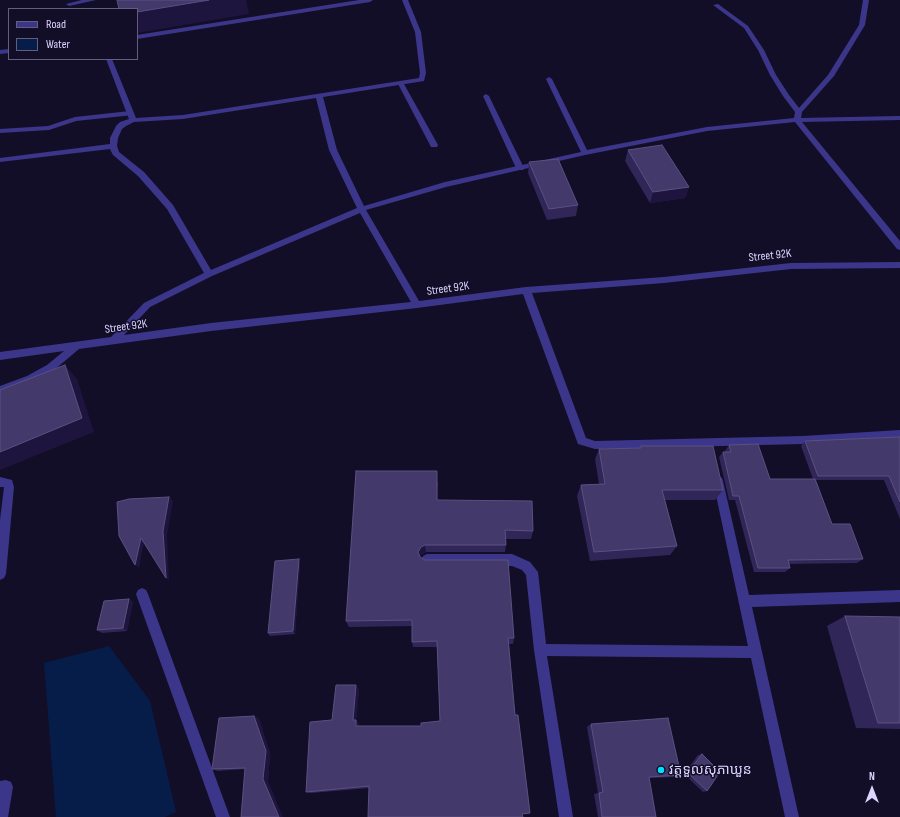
<!DOCTYPE html>
<html>
<head>
<meta charset="utf-8">
<style>
  body { margin:0 }
  #map { position:relative; width:900px; height:817px; overflow:hidden; background:#130e28; font-family:"Sofia Sans Condensed",sans-serif }
  canvas { display:block }
  .legend { position:absolute; left:8px; top:8px; width:130px; height:52px; box-sizing:border-box; background:#130e28; border:1px solid #635e7e; margin:0; padding:5px 7px; list-style:none; font-size:12px; color:#dbd5ff }
  .legend li { display:flex; align-items:center; gap:8px; height:20px }
  .legend b { width:20px; border:1px solid #635e7e }
  .north { position:absolute; left:852px; top:769px; width:40px; height:40px; -webkit-text-stroke:3px #130e28; paint-order:stroke; rotate:0deg; font-size:11px; font-weight:700; line-height:16px; text-align:center; color:#dbd5ff }
  .north::after { content:''; display:block; margin:auto; width:14px; height:18px; background:#dbd5ff; clip-path:polygon(50% 0,100% 100%,50% 72%,0 100%) }
</style>
</head>
<body>
<div id="map">
<canvas width="900" height="817"></canvas>
<ul class="legend">
<li><b style="height:5px;background:#3c368a"></b>Road</li>
<li><b style="height:11px;background:#071d49"></b>Water</li>
</ul>
<div class="north">N</div>
</div>
<script>
const g = document.querySelector('canvas').getContext('2d');
g.lineJoin = 'round';
function fill(path, color) { g.fillStyle = color; g.fill(path, 'evenodd'); }
const toPath = rows => new Path2D(rows.map(r => 'M' + r).join(''));
function trace(path, color, width, dash) { g.strokeStyle = color; g.lineWidth = width; g.lineCap = dash ? 'butt' : 'round'; g.setLineDash(dash || []); g.stroke(path); }
function write(font, color, halo, rows, align = 'center') {
  g.font = font + ' "Sofia Sans Condensed","Noto Sans Khmer",sans-serif'; g.lineWidth = 3; g.setLineDash([]); g.textBaseline = 'middle'; g.strokeStyle = halo; g.fillStyle = color; for (const [text, x, y, turn = 0] of rows) {
    g.save(); g.translate(x, y); g.rotate((+turn || 0) * Math.PI / 180); g.textAlign = isNaN(turn) ? turn : align; if (halo) g.strokeText(text, 0, 0); g.fillText(text, 0, 0); g.restore();
  }
}
const water = toPath([
  [109,646,150,701,176,812,165,817,56,817,44,663]
]);
const service = toPath([
  [9,49,9,53,0,54,0,50,9,49],
  [399,83,404,84,438,145,437,147,431,147,430,145,398,84,399,83],
  [486,94,489,96,524,168,523,170,517,170,516,168,483,96,486,94],
  [130,111,134,113,133,115,76,121,49,130,0,133,0,129,48,126,75,117,130,111],
  [718,476,722,478,723,481,749,595,900,590,900,602,752,607,799,817,785,817,751,658,547,656,573,817,559,817,534,650,526,575,522,570,512,566,427,566,423,564,421,560,423,556,427,554,512,554,530,562,538,572,546,644,748,646,713,481,714,478,718,476],
  [142,588,146,590,148,594,230,817,216,817,136,594,138,590,142,588]
]);
const minor = toPath([
  [82,0,96,0,69,6,66,4,82,0],
  [359,0,373,0,370,2,137,39,137,35,359,0],
  [402,0,408,0,421,32,426,73,424,81,323,97,337,150,364,206,445,182,581,152,546,79,549,77,552,79,587,150,707,127,794,118,795,112,783,96,770,75,758,50,744,28,713,5,718,4,748,26,764,50,776,75,789,95,799,108,828,75,859,25,863,0,869,0,865,25,834,76,802,112,801,118,900,116,900,120,802,122,900,241,900,250,897,249,795,122,707,131,585,155,446,187,366,210,419,301,526,287,664,277,791,263,900,262,900,268,791,269,664,283,532,293,586,438,595,441,803,436,900,430,900,438,803,444,595,449,578,444,523,294,417,308,211,331,79,349,53,371,33,382,0,394,0,386,27,376,47,365,64,351,0,360,0,352,111,337,144,303,204,273,167,209,138,176,113,155,110,149,0,162,0,158,110,144,110,138,116,126,120,122,129,119,106,59,112,59,136,118,183,115,419,78,420,73,415,32,402,0],
  [316,98,329,150,357,208,211,270,173,205,144,172,119,152,117,146,118,138,122,129,126,126,134,122,183,119,316,98],
  [360,213,411,302,211,323,124,335,150,307,212,276,360,213],
  [0,477,12,480,14,487,6,574,4,578,0,580,0,520,4,487,0,487,0,477],
  [6,780,11,782,13,787,8,817,0,817,0,781,6,780]
]);
const wall = toPath([
  [628,150,689,187,685,198,650,203,625,161],
  [529,162,578,205,576,216,547,220,528,173],
  [900,437,900,519,884,480,816,480,832,524,863,559,857,563,789,564,790,568,785,572,754,572,735,500,729,500,719,457,723,452,725,452,725,451,729,445,770,479,813,479,801,446,805,441],
  [641,446,723,490,715,500,665,500,677,546,670,555,590,561,577,496,581,485,599,484,595,459,599,449,640,448],
  [438,481,437,500,533,531,531,539,506,539,506,545,505,552,426,552,421,555,420,557,514,638,513,644,509,644,515,715,530,813,527,814,522,814,369,788,311,793,306,792,332,720,359,689,356,720,359,724,359,726,421,726,440,721,437,647,413,647,412,642,412,626,349,627,346,621],
  [300,562,295,634,270,636,268,633],
  [129,599,133,602,127,631,102,633,97,630],
  [845,616,900,617,900,729,856,728,827,626],
  [254,716,259,719,270,753,268,781,245,769,218,771,212,769],
  [591,724,681,775,674,777,649,778,656,817,598,817,594,794,598,793,587,727],
  [702,754,707,791,703,792,684,774,698,755]
]);
const shadedWall = toPath([
  [209,0,246,0,249,14,137,33,137,12],
  [689,187,685,198,650,203,653,192],
  [65,365,77,379,94,432,0,470,0,452],
  [169,497,173,501,167,535,169,581,166,578,163,531],
  [141,538,144,542,139,568,135,565],
  [425,545,426,552,421,555,419,559,418,552,421,547],
  [299,559,300,562,295,634,293,631],
  [129,599,133,602,127,631,123,628],
  [356,685,359,689,356,724,353,720],
  [254,716,259,719,270,753,268,781,283,817,279,817,263,779],
  [356,720,359,724,359,729,356,726]
]);
const building = toPath([
  [117,0,209,0,137,12,137,9,119,9,117,0],
  [662,145,689,187,653,192,628,150,662,145],
  [558,159,578,205,549,209,529,162,558,159],
  [65,365,82,418,0,452,0,390,65,365],
  [900,437,900,502,889,476,818,476,805,441,900,437],
  [758,444,770,479,815,479,832,524,850,524,863,559,788,560,790,568,758,568,739,496,733,496,723,452,731,452,729,445,758,444],
  [641,446,713,446,723,490,662,490,677,546,594,552,581,485,605,484,599,449,641,448,641,446],
  [356,471,437,471,437,500,532,501,533,531,505,530,506,545,425,545,421,547,418,552,420,557,425,560,508,560,514,638,508,638,515,715,518,715,530,813,522,814,523,817,368,817,369,786,306,792,310,722,332,720,336,685,356,685,353,720,356,720,356,726,421,726,421,723,440,721,437,641,412,642,412,620,346,621,356,471],
  [169,497,163,531,166,578,141,538,135,565,119,536,117,502,129,499,169,497],
  [299,559,293,631,268,633,275,561,299,559],
  [129,599,123,628,97,630,104,601,129,599],
  [845,616,900,617,900,723,878,723,845,616],
  [254,716,266,751,263,779,279,817,241,817,245,768,212,769,219,718,254,716],
  [668,718,681,775,649,777,656,817,602,817,599,793,603,792,591,724,668,718],
  [702,754,720,772,707,791,688,773,702,754]
]);
const markers = [
  [661,770,4,"#01deff"]
];
const streetNames = [
  ["Street 92K",770,256,-6],
  ["Street 92K",448,289,-8],
  ["Street 92K",126,327,-8]
];
const nearPoinames = [
  ["វត្តទួលសុភាឃួន",669,770]
];
fill(water, '#071d49');
fill(service, '#3c368a');
fill(minor, '#3c368a');
fill(wall, '#312658');
fill(shadedWall, '#1d153d');
fill(building, '#43396a');
trace(building, '#5b5181', 1);
for (const [x, y, r, color] of markers) { const dot = new Path2D(); dot.arc(x, y, r, 0, 2 * Math.PI); g.fillStyle = color; g.fill(dot); trace(dot, '#130e28', 1.5); }
write('12px', '#dbd5ff', '#130e28', streetNames);
write('14px', '#dbd5ff', '#130e28', nearPoinames, 'left');
</script>
</body>
</html>
